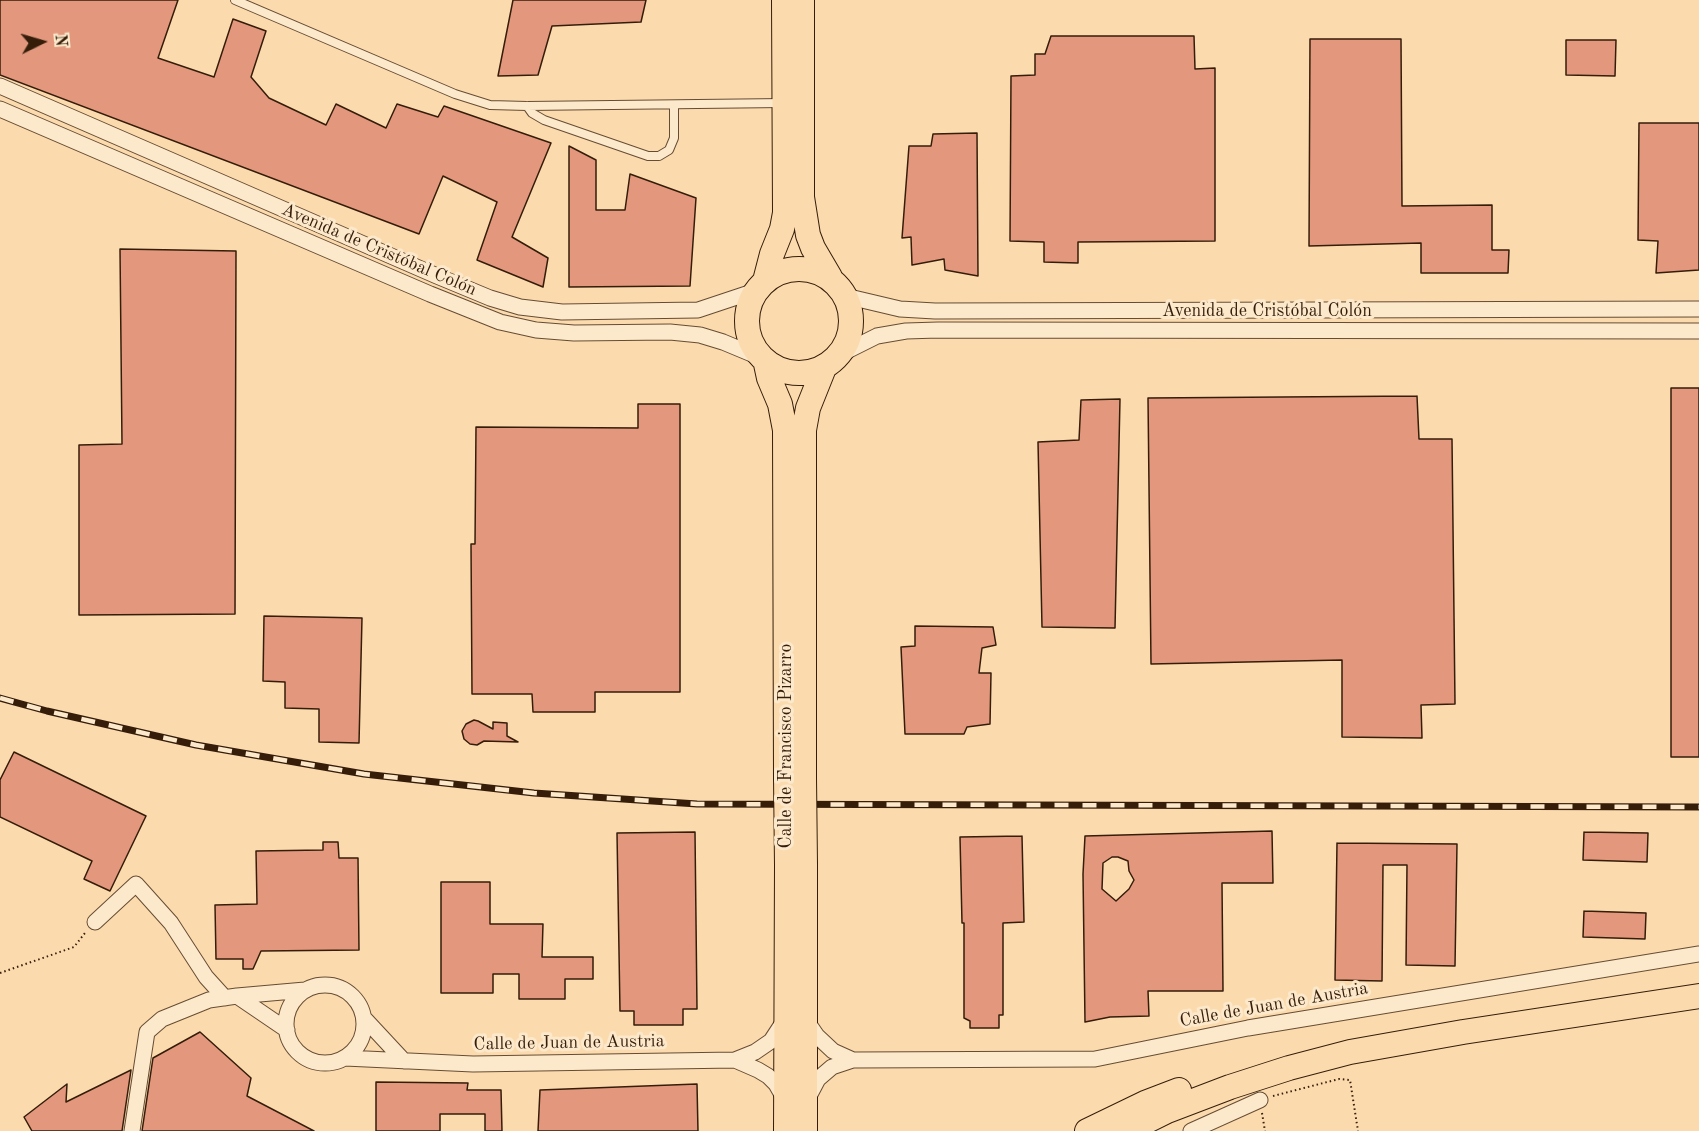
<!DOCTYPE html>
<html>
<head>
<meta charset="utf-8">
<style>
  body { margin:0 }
  #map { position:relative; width:1699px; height:1131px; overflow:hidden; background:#fbdbae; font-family:"Old Standard TT",serif }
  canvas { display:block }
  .north { position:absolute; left:12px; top:12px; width:60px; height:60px; -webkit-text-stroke:4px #fce8ca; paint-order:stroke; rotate:85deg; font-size:16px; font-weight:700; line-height:24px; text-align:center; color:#351d0a }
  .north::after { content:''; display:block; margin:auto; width:21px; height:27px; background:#351d0a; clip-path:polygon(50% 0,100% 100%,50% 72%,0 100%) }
</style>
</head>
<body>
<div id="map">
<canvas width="1699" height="1131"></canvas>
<div class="north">N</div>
</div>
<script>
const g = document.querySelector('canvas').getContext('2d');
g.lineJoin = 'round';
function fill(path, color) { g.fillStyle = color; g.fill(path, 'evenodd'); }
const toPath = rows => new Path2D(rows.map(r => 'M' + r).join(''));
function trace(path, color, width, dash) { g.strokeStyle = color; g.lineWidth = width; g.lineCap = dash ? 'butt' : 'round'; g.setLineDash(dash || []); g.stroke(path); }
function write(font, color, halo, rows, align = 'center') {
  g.font = font + ' "Old Standard TT",serif'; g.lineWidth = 6; g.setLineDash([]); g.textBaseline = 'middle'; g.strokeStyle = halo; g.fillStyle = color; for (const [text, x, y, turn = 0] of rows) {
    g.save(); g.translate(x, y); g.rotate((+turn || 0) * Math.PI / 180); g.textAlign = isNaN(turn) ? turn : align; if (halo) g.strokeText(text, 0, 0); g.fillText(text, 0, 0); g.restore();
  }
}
const building = toPath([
  [0,0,178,0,158,58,214,77,233,19,266,31,251,77,269,98,326,125,336,104,386,128,397,104,438,117,444,106,551,143,512,237,548,258,543,287,477,260,497,202,443,176,419,234,0,75,0,0],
  [513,0,646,0,641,22,552,26,538,75,498,76,513,0],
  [1051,36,1194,36,1195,69,1215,68,1215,241,1078,242,1078,263,1044,262,1044,242,1010,241,1011,76,1035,75,1035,54,1045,54,1051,36],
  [1310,39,1401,39,1402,206,1492,205,1492,250,1509,250,1508,273,1421,273,1421,243,1309,246,1310,39],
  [1566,40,1616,40,1615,76,1566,75,1566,40],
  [1639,123,1699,123,1699,270,1656,273,1658,241,1638,240,1639,123],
  [977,133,978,276,945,270,944,259,912,265,911,237,902,238,909,146,931,146,933,134,977,133],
  [569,146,596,160,596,210,625,210,630,174,696,198,690,286,569,287,569,146],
  [120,249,236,251,235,614,79,615,79,445,122,444,120,249],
  [1671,388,1699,388,1699,757,1671,757,1671,388],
  [1417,396,1419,439,1452,439,1455,704,1421,705,1422,738,1342,737,1342,660,1151,664,1148,398,1417,396],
  [1120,399,1115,628,1042,627,1038,442,1079,440,1081,400,1120,399],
  [638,404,680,404,680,692,595,692,595,712,533,712,532,694,472,694,471,544,475,544,476,427,638,428,638,404],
  [264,616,362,618,359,743,319,742,319,709,285,708,285,682,263,681,264,616],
  [915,626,993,627,996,645,982,648,979,673,991,673,990,724,967,727,964,734,905,734,901,647,915,646,915,626],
  [474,720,478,721,493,729,493,722,507,723,507,736,518,742,484,741,477,745,470,744,464,739,462,731,466,724,474,720],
  [14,752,146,816,110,891,84,879,92,861,0,817,0,780,14,752],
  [1272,831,1273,883,1222,883,1223,991,1148,991,1149,1016,1110,1017,1085,1022,1083,874,1085,836,1272,831],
  [1112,857,1118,857,1128,861,1129,871,1134,880,1129,889,1116,901,1102,889,1103,863,1112,857],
  [695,832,697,1009,683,1009,683,1025,634,1025,634,1011,620,1011,617,833,695,832],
  [1584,832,1648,833,1647,862,1583,860,1584,832],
  [1022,836,1024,922,1003,923,1003,1015,999,1015,999,1028,970,1028,970,1021,964,1018,964,923,962,923,960,837,1022,836],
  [323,842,338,842,339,858,358,858,359,950,261,951,253,969,243,969,243,959,216,959,215,905,257,904,256,851,323,850,323,842],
  [1337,843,1457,844,1455,966,1406,965,1407,865,1383,865,1382,981,1335,980,1337,843],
  [441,882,490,882,490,924,543,924,542,957,593,957,593,979,565,979,565,999,519,999,519,974,493,974,493,993,441,993,441,882],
  [1584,911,1646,913,1645,939,1583,937,1584,911],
  [200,1032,251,1078,247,1096,314,1131,142,1131,153,1058,200,1032],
  [131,1070,122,1131,32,1131,24,1117,67,1084,66,1102,131,1070],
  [376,1082,468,1083,467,1090,501,1090,502,1131,485,1131,485,1114,440,1114,440,1131,376,1131,376,1082],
  [697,1084,698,1131,538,1131,540,1090,697,1084]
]);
const path = toPath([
  [0,973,74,947,85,933],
  [1273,1096,1339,1079,1350,1080,1358,1131],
  [1262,1113,1265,1131]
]);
const lane = toPath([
  [235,0,455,94,490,105,527,106,783,103],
  [527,106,532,113,544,120,648,156,659,156,669,150,674,138,674,105]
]);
const street = toPath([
  [0,86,437,276,490,298,520,307,562,312,698,310,758,290],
  [0,109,430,294,500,322,536,330,574,333,670,332,700,335,723,342,759,357],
  [845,296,900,309,935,311,1699,309],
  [839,355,877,336,906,331,938,330,1699,331],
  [95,922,136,884,171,923,206,977,225,998],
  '286 1024a39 39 0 1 1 78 0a39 39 0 1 1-78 0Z',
  [237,996,287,1030],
  [364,1018,404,1061],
  [806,1020,817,1036,833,1051,853,1060,832,1067,818,1079,808,1098],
  [345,1058,473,1064,735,1060],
  [853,1060,1095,1059,1248,1028,1699,954],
  [784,1098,776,1084,768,1076,758,1070,735,1060,755,1052,771,1041,786,1018],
  [132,1131,147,1032,162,1019,209,1000,237,996,305,990],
  [1191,1131,1260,1100]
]);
const primary = toPath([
  [802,0,802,197,808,235,813,248,830,277],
  '747 321a52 52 0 1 1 104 0a52 52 0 1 1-104 0Z',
  [765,281,772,254,782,229,785,213,784,0],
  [766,364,769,378,780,404,785,430,786,777],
  [804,778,804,430,808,408,824,368],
  [805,865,805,1131],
  [786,1131,787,866],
  [1087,1131,1145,1103,1179,1090],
  [1127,1131,1167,1111,1230,1087,1289,1068,1350,1052,1463,1032,1699,996]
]);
const rail = toPath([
  [0,698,47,711,196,745,364,774,534,793,697,804,1699,807]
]);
const primaryBridge = toPath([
  [786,777,787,866],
  [804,778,805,865]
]);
const streetNames = [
  ["Avenida de Cristóbal Colón",379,250,23],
  ["Avenida de Cristóbal Colón",1267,311],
  ["Calle de Francisco Pizarro",786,746,-90],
  ["Calle de Juan de Austria",1274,1005,-10],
  ["Calle de Juan de Austria",569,1043,-1]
];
fill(building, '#e3987e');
trace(building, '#351d0a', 1.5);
trace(lane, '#664c33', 10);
trace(street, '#664c33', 17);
trace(primary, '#351d0a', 26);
trace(path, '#351d0a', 2, [1.5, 3]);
trace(lane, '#fce8ca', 8);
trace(street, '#fce8ca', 15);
trace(primary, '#fbdbae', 24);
trace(rail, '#351d0a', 7);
trace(rail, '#fce8ca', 4.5, [14]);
trace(primaryBridge, '#351d0a', 26, []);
trace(primaryBridge, '#fbdbae', 24);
write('18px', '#351d0a', '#fce8ca', streetNames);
</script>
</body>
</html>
